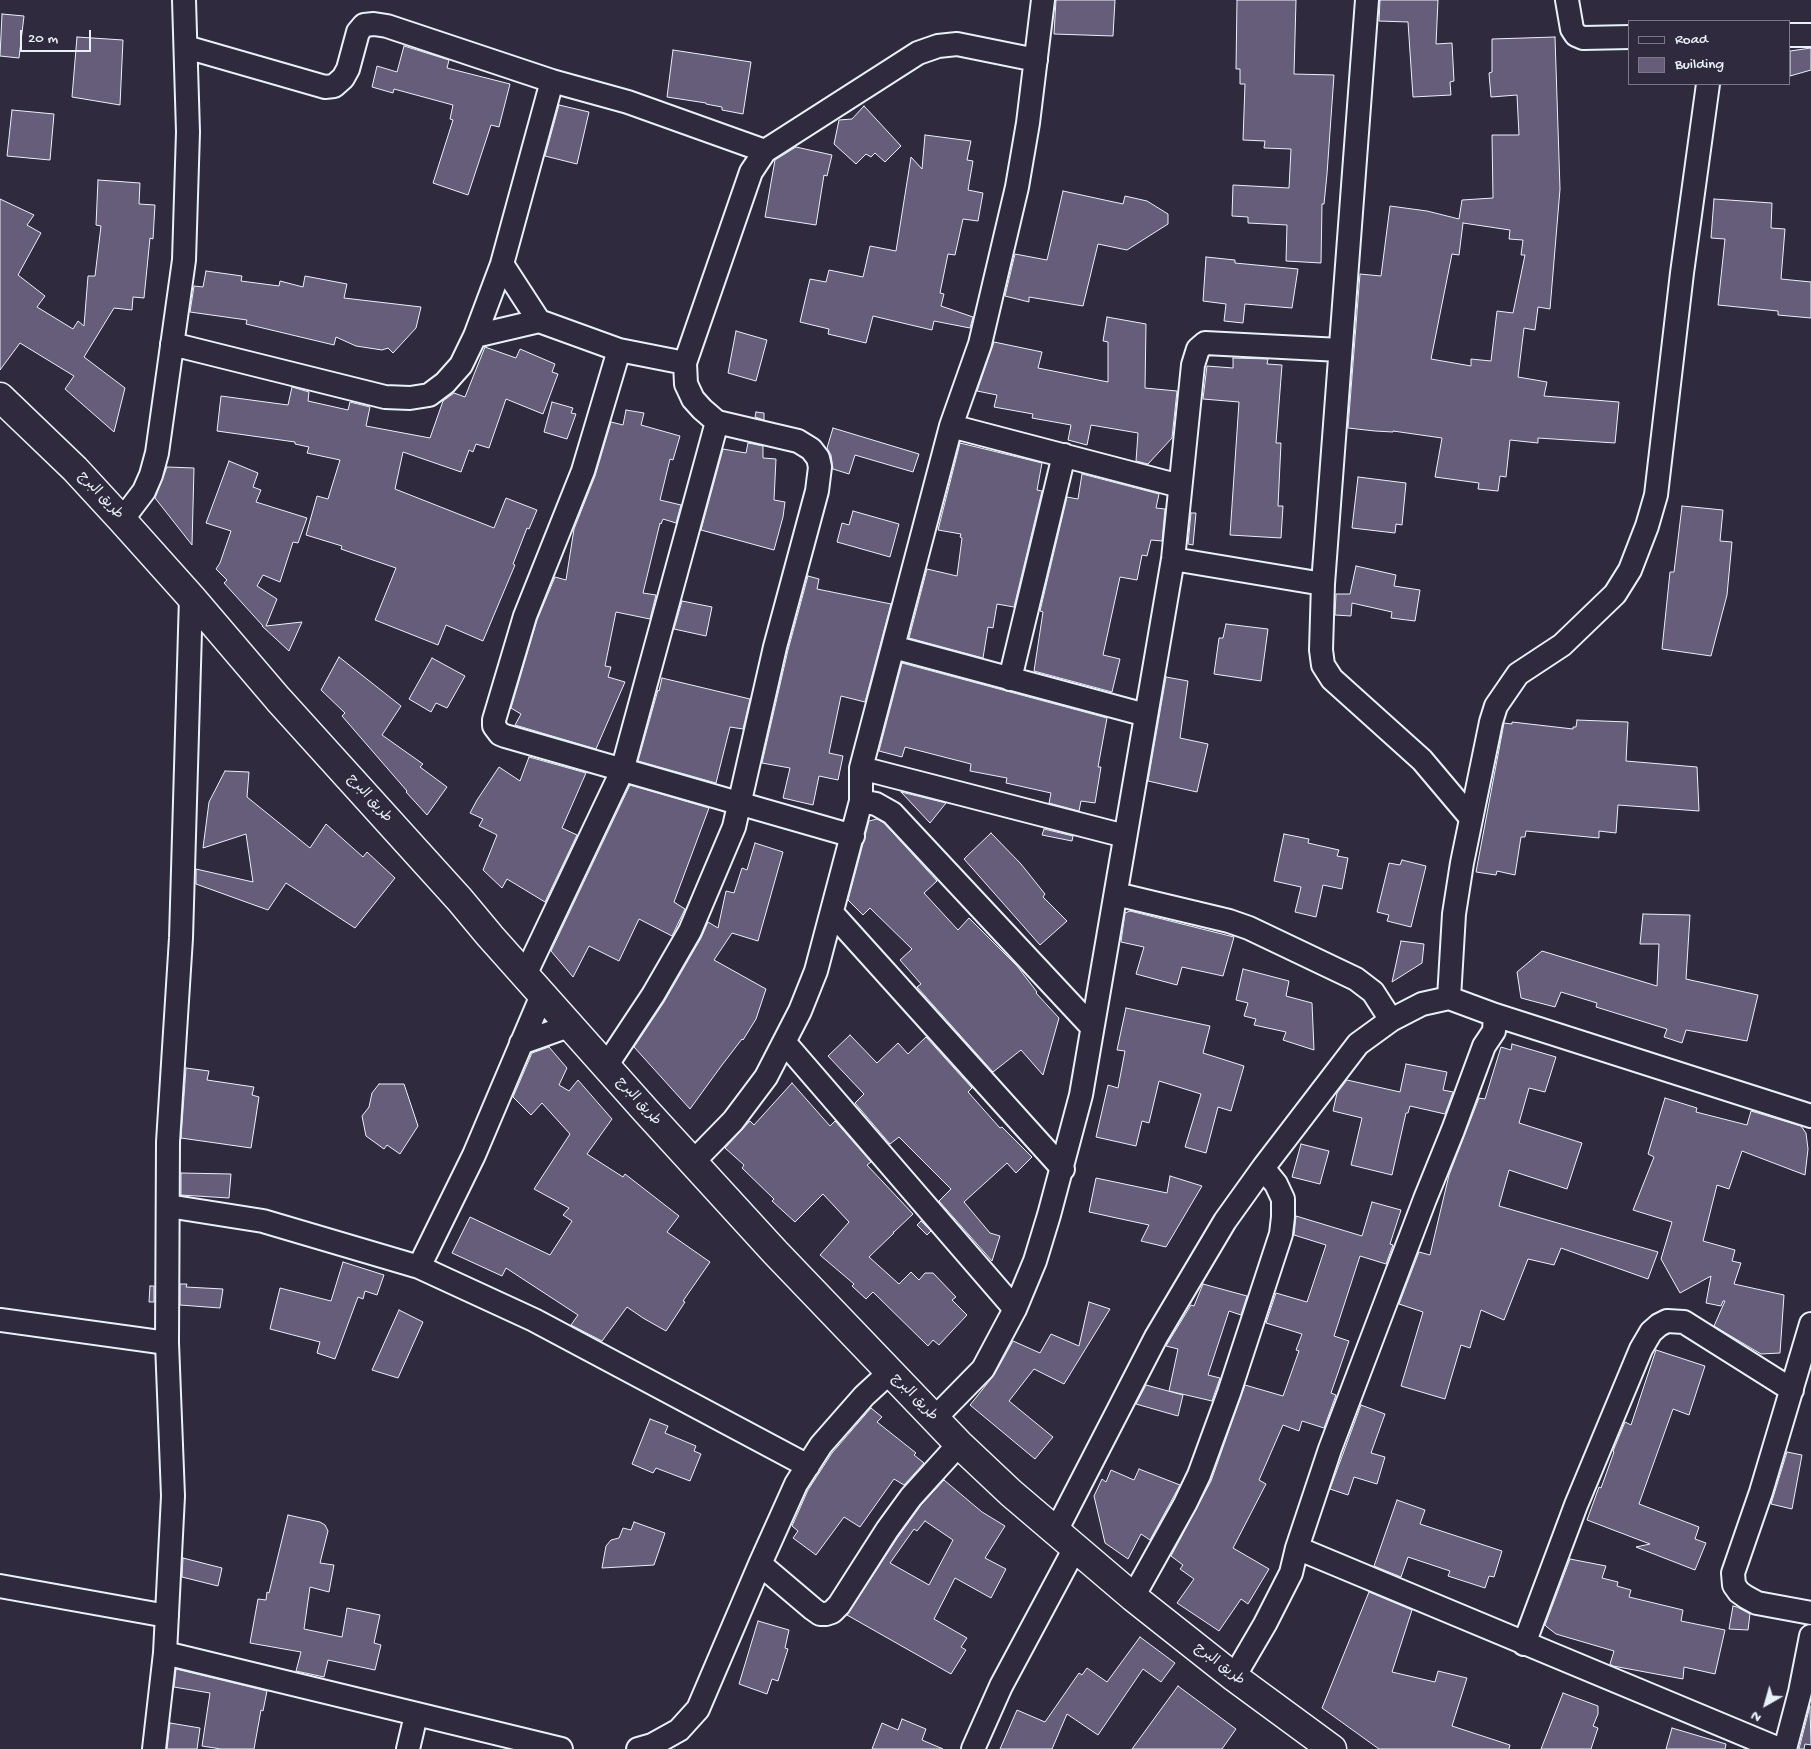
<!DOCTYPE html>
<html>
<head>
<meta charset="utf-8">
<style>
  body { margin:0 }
  #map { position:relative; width:1811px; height:1749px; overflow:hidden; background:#2f2a3d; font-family:"Gochi Hand",sans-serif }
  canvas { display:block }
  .legend { position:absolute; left:1628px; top:20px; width:162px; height:65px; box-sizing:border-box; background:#2f2a3d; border:1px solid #797a88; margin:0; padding:6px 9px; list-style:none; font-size:15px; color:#e8f1f8 }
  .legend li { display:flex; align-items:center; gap:10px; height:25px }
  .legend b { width:25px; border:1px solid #797a88 }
  .north { position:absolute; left:1741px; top:1679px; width:50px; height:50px; -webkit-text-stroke:4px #2f2a3d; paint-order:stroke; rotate:218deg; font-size:14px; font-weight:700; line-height:20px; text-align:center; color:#e8f1f8 }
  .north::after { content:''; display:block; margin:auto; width:18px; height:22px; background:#e8f1f8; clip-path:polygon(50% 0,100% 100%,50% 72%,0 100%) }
  .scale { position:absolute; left:20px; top:30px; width:71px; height:22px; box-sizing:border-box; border:2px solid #e8f1f8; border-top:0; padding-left:6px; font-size:15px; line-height:18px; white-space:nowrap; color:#e8f1f8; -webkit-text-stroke:4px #2f2a3d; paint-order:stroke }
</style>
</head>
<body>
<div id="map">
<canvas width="1811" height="1749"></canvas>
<ul class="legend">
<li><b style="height:6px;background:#2f2a3d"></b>Road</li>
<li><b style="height:14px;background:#665d7b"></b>Building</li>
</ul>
<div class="north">N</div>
<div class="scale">20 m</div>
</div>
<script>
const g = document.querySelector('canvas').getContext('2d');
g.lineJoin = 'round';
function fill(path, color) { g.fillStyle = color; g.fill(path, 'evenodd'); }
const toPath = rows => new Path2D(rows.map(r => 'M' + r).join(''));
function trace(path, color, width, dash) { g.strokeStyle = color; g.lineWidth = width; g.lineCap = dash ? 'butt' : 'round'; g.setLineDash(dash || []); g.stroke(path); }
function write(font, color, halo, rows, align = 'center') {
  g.font = font + ' "Gochi Hand","Playpen Sans Arabic",sans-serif'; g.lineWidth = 5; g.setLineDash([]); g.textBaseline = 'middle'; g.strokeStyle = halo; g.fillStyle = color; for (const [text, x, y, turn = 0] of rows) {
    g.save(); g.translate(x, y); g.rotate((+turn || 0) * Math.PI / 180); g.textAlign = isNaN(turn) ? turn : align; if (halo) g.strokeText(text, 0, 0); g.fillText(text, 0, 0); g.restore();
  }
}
const building = toPath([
  [1056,0,1115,0,1113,36,1054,34,1056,0],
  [1237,0,1296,0,1294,74,1334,75,1327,174,1324,204,1322,204,1321,263,1286,261,1287,225,1248,223,1248,217,1232,216,1233,185,1289,188,1291,149,1264,148,1265,141,1243,140,1245,84,1240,84,1240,69,1236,69,1237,0],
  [1380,0,1438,0,1436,44,1452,43,1454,81,1450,82,1451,95,1413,97,1408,22,1379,21,1380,0],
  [2,14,24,16,19,58,0,56,2,14],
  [77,37,123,40,120,105,72,97,77,37],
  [1555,37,1560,189,1550,309,1538,307,1535,330,1524,328,1518,377,1547,382,1544,396,1619,402,1615,443,1538,438,1538,443,1510,440,1506,477,1500,476,1498,491,1478,489,1479,483,1435,477,1442,438,1393,431,1393,432,1375,431,1348,428,1360,274,1381,276,1390,206,1427,211,1459,219,1462,200,1493,198,1492,135,1519,135,1517,95,1491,97,1489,73,1492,72,1492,39,1555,37],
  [1463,223,1510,230,1509,239,1523,240,1521,255,1525,255,1513,313,1497,311,1491,361,1471,359,1471,366,1431,359,1452,254,1459,255,1463,223],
  [404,46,449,60,447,68,510,84,499,127,491,125,468,195,433,183,453,120,450,119,453,105,394,89,393,93,372,87,377,66,397,72,404,46],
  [1811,48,1811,70,1790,76,1790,51,1811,48],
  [673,50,751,62,743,114,722,110,722,107,706,104,706,103,667,97,673,50],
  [559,105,589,112,577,164,545,156,559,105],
  [864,106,901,146,885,162,875,153,871,157,866,154,856,164,834,144,839,120,852,119,864,106],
  [12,110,54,114,50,160,7,156,12,110],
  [925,135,971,141,967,160,973,161,968,190,983,193,978,221,963,219,955,255,948,254,940,293,944,294,941,306,973,317,970,328,934,321,932,330,873,316,866,343,828,334,829,329,800,322,810,279,826,282,829,270,863,277,870,246,896,251,911,157,922,169,925,135],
  [796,147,832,155,827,176,824,175,816,225,765,217,775,160,796,147],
  [98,180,140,183,139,204,155,205,153,239,150,238,144,298,133,297,132,310,114,308,84,357,125,388,114,432,65,389,74,376,20,343,0,370,0,199,34,215,27,225,41,233,18,275,45,296,37,307,73,329,78,321,84,326,88,276,95,276,101,226,96,225,98,180],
  [1063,191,1123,204,1125,196,1147,201,1168,214,1168,224,1127,250,1098,244,1083,306,1029,297,1029,302,1005,296,1015,254,1047,260,1063,191],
  [1714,199,1772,203,1771,228,1785,229,1781,279,1811,282,1811,318,1778,315,1778,311,1718,305,1725,239,1711,238,1714,199],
  [1206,257,1235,260,1235,263,1298,269,1292,308,1245,304,1243,323,1224,321,1226,304,1203,301,1206,257],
  [206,271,242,276,241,281,279,286,280,281,303,287,305,276,347,284,344,298,421,307,416,328,393,353,388,348,382,350,356,346,336,337,334,345,246,324,247,320,190,312,194,286,203,287,206,271],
  [1107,317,1146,324,1145,388,1177,391,1172,438,1148,464,1136,461,1138,433,1091,425,1087,445,1068,440,1071,425,1032,418,1033,414,994,407,997,395,977,391,994,342,1042,352,1038,368,1108,382,1108,342,1103,341,1107,317],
  [736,331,767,340,756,381,728,373,736,331],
  [485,347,516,358,520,349,555,364,552,372,558,374,543,414,506,399,489,448,476,444,473,452,469,450,461,472,403,452,395,489,494,528,506,498,537,510,529,529,527,528,513,564,515,565,483,641,446,625,438,645,375,620,396,568,341,549,342,546,306,535,317,496,328,499,340,460,307,453,309,447,295,444,295,442,217,431,221,396,288,405,292,387,309,392,308,401,348,410,350,402,370,407,366,426,430,438,443,401,454,393,465,397,485,347],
  [1233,358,1268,359,1267,364,1282,365,1276,443,1281,443,1278,506,1283,506,1281,538,1230,535,1239,402,1203,399,1207,366,1233,368,1233,358],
  [552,402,573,408,571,413,576,414,567,439,544,432,552,402],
  [626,410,644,413,641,425,680,436,673,460,670,459,660,500,681,505,676,523,663,519,661,524,660,523,643,593,656,595,650,619,616,612,605,666,611,667,608,677,625,682,596,749,515,725,521,714,511,708,537,620,555,577,566,580,574,529,595,476,611,422,623,425,626,410],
  [756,412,764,413,764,420,755,417,756,412],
  [833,428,919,454,913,472,855,455,849,474,833,469,831,455,827,448,833,428],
  [748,443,763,446,763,458,776,459,774,500,785,502,783,517,774,550,701,530,723,449,746,453,748,443],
  [960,443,1042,463,1037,490,1042,491,1014,607,997,604,993,628,988,627,983,658,909,638,927,569,957,576,962,538,960,537,961,534,938,530,960,443],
  [229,461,258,473,253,487,261,490,256,502,307,518,298,543,293,542,280,582,263,575,257,586,277,599,266,626,302,622,289,651,262,626,263,626,224,583,227,580,216,569,220,563,231,531,206,523,229,461],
  [167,467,194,468,192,545,155,498,167,467],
  [1082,474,1159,494,1156,508,1165,509,1162,541,1151,540,1147,556,1142,555,1137,580,1120,577,1103,655,1120,659,1112,692,1034,671,1043,612,1040,611,1067,497,1078,499,1082,474],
  [1358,477,1406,483,1402,525,1396,524,1395,533,1352,528,1358,477],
  [1682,506,1723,510,1720,541,1732,542,1727,595,1711,656,1662,649,1670,572,1674,572,1682,506],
  [853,511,899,524,890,557,837,542,842,523,849,525,853,511],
  [1191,513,1196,513,1193,545,1188,544,1191,513],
  [1356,566,1396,575,1394,586,1420,590,1415,621,1391,618,1392,612,1352,603,1351,616,1335,615,1336,594,1350,594,1356,566],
  [808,576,819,579,817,589,891,604,865,702,841,696,829,753,843,756,838,780,819,776,813,805,783,798,790,768,762,763,788,650,808,576],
  [682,601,712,607,706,636,674,629,682,601],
  [1226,624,1268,629,1261,681,1214,674,1219,638,1223,638,1226,624],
  [339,657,401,706,382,735,423,764,420,767,447,787,427,815,406,792,407,791,342,716,345,713,321,690,339,657],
  [432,658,465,676,447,708,436,703,431,712,409,699,432,658],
  [902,663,1107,718,1098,767,1101,767,1095,803,1081,801,1079,811,1049,803,1051,793,1006,783,1007,778,970,771,971,764,905,747,902,757,879,751,902,663],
  [1166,677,1188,681,1180,738,1208,744,1197,792,1148,781,1166,677],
  [662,678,750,699,743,729,730,727,716,783,638,761,658,690,659,691,662,678],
  [1577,720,1628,722,1626,761,1697,767,1699,811,1618,805,1616,833,1599,831,1599,838,1526,831,1525,837,1521,837,1515,875,1497,871,1496,875,1476,872,1504,723,1512,724,1512,722,1573,729,1573,727,1576,727,1577,720],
  [529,757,586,773,562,828,577,835,545,902,507,879,502,888,483,870,497,835,479,826,483,819,470,813,477,800,499,767,520,781,529,757],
  [225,771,249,772,247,797,310,848,326,824,363,857,367,852,395,878,355,928,286,883,268,910,196,884,196,869,253,882,246,834,203,848,209,802,225,771],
  [630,785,709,808,674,902,685,909,672,936,639,919,619,961,589,946,573,977,551,951,630,785],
  [901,792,946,803,930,823,901,792],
  [877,819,884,823,937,881,924,893,958,930,969,918,1017,966,1037,992,1036,993,1059,1018,1043,1075,1021,1050,993,1072,917,987,921,984,900,960,912,949,870,908,863,915,848,900,869,821,877,819],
  [1044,829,1073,836,1072,841,1042,835,1044,829],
  [991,833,1021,864,1045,894,1043,897,1067,921,1040,945,964,859,991,833],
  [1284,834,1309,839,1308,843,1339,850,1337,856,1348,858,1342,889,1323,885,1316,917,1295,912,1301,887,1274,881,1284,834],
  [755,843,783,852,758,941,732,933,714,960,766,989,756,1019,743,1040,742,1039,722,1065,690,1109,634,1047,664,1002,701,938,708,922,718,928,726,891,734,893,742,868,747,870,755,843],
  [1402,860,1426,866,1411,927,1387,921,1389,915,1377,912,1389,863,1400,865,1402,860],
  [1130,911,1234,937,1223,976,1182,967,1177,985,1136,974,1144,947,1121,942,1125,913,1130,911],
  [1643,914,1690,915,1686,979,1758,995,1747,1041,1686,1030,1682,1043,1664,1037,1667,1029,1596,1007,1597,1003,1561,992,1555,1007,1521,998,1517,972,1542,951,1657,986,1659,944,1640,944,1643,914],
  [1401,941,1424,944,1422,963,1392,982,1401,941],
  [1243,969,1289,981,1286,996,1312,1003,1314,1050,1283,1040,1286,1032,1254,1025,1256,1019,1244,1016,1248,1003,1236,1000,1243,969],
  [1126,1008,1210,1026,1203,1053,1244,1066,1231,1111,1218,1107,1206,1153,1185,1147,1201,1094,1159,1081,1149,1123,1142,1121,1136,1146,1096,1137,1108,1085,1118,1088,1125,1051,1117,1050,1126,1008],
  [850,1035,877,1063,898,1043,908,1054,926,1037,972,1088,968,1092,1000,1128,1002,1127,1032,1157,1016,1173,1007,1163,964,1202,990,1233,1000,1236,992,1261,939,1201,951,1189,899,1137,890,1144,855,1103,864,1094,828,1056,850,1035],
  [1512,1044,1556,1057,1545,1092,1529,1088,1519,1123,1582,1143,1567,1189,1509,1170,1499,1206,1658,1252,1648,1279,1561,1248,1554,1265,1528,1259,1504,1320,1481,1310,1470,1348,1461,1345,1445,1399,1401,1386,1423,1312,1399,1304,1419,1252,1430,1255,1449,1175,1479,1098,1485,1099,1501,1047,1511,1050,1512,1044],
  [549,1047,567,1068,559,1085,569,1091,578,1080,612,1119,587,1154,623,1177,625,1174,679,1216,667,1232,710,1262,683,1301,685,1302,666,1331,643,1318,627,1307,602,1341,571,1325,578,1315,506,1268,502,1276,452,1253,470,1217,550,1255,572,1221,563,1215,569,1208,534,1189,570,1134,542,1103,531,1115,513,1097,532,1053,549,1047],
  [1406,1064,1447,1072,1443,1090,1453,1092,1445,1114,1410,1106,1408,1113,1406,1113,1392,1175,1351,1165,1362,1118,1333,1111,1337,1093,1347,1080,1400,1092,1406,1064],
  [186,1068,209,1071,207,1080,254,1087,252,1095,259,1097,251,1148,181,1138,186,1068],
  [792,1083,830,1126,835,1121,871,1162,867,1165,913,1214,894,1232,893,1232,894,1233,869,1257,899,1284,911,1272,919,1280,925,1273,933,1273,956,1297,952,1300,967,1315,939,1345,933,1340,928,1346,873,1292,866,1299,852,1286,854,1284,820,1255,849,1222,823,1194,795,1222,772,1201,774,1199,742,1168,744,1165,725,1148,750,1121,754,1125,792,1083],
  [379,1084,404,1084,418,1126,400,1154,387,1145,384,1149,366,1136,362,1116,369,1107,372,1093,379,1084],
  [1665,1098,1697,1108,1696,1112,1747,1125,1751,1111,1801,1126,1806,1133,1808,1149,1805,1175,1742,1151,1729,1189,1717,1185,1703,1241,1735,1250,1732,1261,1741,1263,1734,1284,1784,1295,1780,1353,1761,1354,1714,1326,1725,1301,1723,1301,1721,1306,1706,1303,1711,1276,1680,1293,1661,1259,1672,1222,1633,1210,1654,1157,1648,1154,1665,1098],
  [1301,1144,1329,1151,1320,1184,1292,1177,1301,1144],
  [181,1173,231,1174,229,1198,181,1195,181,1173],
  [1170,1176,1202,1186,1166,1247,1141,1241,1149,1225,1089,1212,1096,1178,1167,1193,1170,1176],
  [1372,1202,1401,1210,1390,1244,1393,1245,1386,1264,1360,1256,1334,1336,1349,1341,1331,1393,1336,1395,1324,1428,1302,1421,1299,1431,1283,1425,1259,1480,1266,1484,1233,1548,1269,1569,1248,1604,1241,1599,1219,1631,1177,1603,1194,1579,1180,1569,1183,1565,1171,1556,1211,1481,1245,1385,1283,1396,1299,1351,1296,1350,1302,1334,1266,1323,1276,1293,1307,1302,1326,1245,1294,1235,1296,1216,1362,1236,1372,1202],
  [921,1221,931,1231,927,1235,917,1225,921,1221],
  [343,1262,384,1275,377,1295,365,1291,363,1299,358,1297,335,1359,317,1353,320,1342,270,1329,280,1288,331,1301,343,1262],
  [180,1284,187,1284,186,1287,223,1289,220,1308,180,1305,180,1284],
  [1203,1284,1247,1296,1241,1315,1229,1311,1208,1375,1220,1378,1212,1401,1169,1391,1178,1349,1166,1346,1191,1305,1194,1306,1203,1284],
  [150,1286,154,1286,154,1302,149,1302,150,1286],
  [1089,1302,1110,1309,1064,1384,1034,1369,1009,1401,1053,1437,1035,1459,970,1405,994,1375,1013,1341,1040,1353,1051,1334,1079,1346,1089,1302],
  [399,1310,423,1322,398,1378,372,1370,399,1310],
  [1656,1350,1705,1366,1689,1415,1673,1409,1639,1504,1699,1527,1695,1539,1706,1543,1695,1570,1636,1547,1650,1544,1587,1520,1599,1487,1601,1488,1614,1452,1613,1451,1625,1422,1631,1425,1656,1350],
  [1146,1385,1183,1395,1178,1416,1136,1404,1146,1385],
  [1361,1405,1385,1414,1371,1453,1385,1457,1377,1484,1354,1477,1348,1495,1330,1489,1361,1405],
  [871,1408,882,1417,877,1422,916,1453,914,1455,924,1463,904,1485,894,1479,860,1527,844,1517,816,1555,793,1538,798,1531,792,1526,808,1490,832,1453,871,1408],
  [650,1419,668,1426,665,1433,696,1446,694,1451,701,1454,690,1481,656,1468,653,1473,632,1464,650,1419],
  [1787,1452,1802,1455,1792,1509,1771,1504,1787,1452],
  [1139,1469,1180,1485,1150,1540,1141,1534,1128,1559,1105,1543,1094,1496,1102,1479,1106,1482,1111,1470,1134,1480,1139,1469],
  [944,1480,982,1512,1005,1526,985,1558,1006,1569,991,1598,955,1578,934,1619,967,1638,961,1647,966,1650,951,1674,847,1615,898,1537,921,1505,944,1480],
  [925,1521,953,1540,929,1585,890,1563,914,1529,917,1531,925,1521],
  [1397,1500,1425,1510,1420,1524,1502,1551,1494,1577,1489,1576,1485,1588,1448,1576,1450,1571,1408,1557,1401,1577,1374,1566,1397,1500],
  [288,1515,320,1522,325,1525,328,1531,320,1563,334,1565,329,1592,310,1587,304,1629,342,1637,347,1608,380,1615,374,1643,381,1645,375,1670,328,1660,324,1677,296,1671,301,1652,250,1643,258,1599,266,1600,267,1592,269,1593,288,1515],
  [634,1522,665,1533,654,1565,602,1568,606,1546,611,1540,619,1538,623,1528,631,1530,634,1522],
  [183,1558,222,1568,218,1586,182,1577,183,1558],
  [1570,1559,1606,1566,1602,1578,1618,1582,1617,1586,1631,1590,1629,1597,1683,1610,1681,1621,1725,1630,1715,1674,1684,1667,1683,1679,1613,1666,1610,1664,1614,1651,1556,1634,1547,1627,1545,1625,1570,1559],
  [1369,1592,1412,1610,1392,1672,1435,1682,1438,1671,1467,1678,1452,1726,1510,1745,1509,1749,1379,1749,1322,1708,1369,1592],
  [1733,1606,1737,1607,1750,1614,1748,1630,1729,1629,1733,1606],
  [758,1621,789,1630,785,1648,788,1649,778,1681,772,1679,767,1694,739,1684,758,1621],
  [1140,1637,1175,1663,1161,1682,1143,1669,1098,1735,1067,1714,1052,1749,1000,1749,1017,1710,1045,1722,1079,1673,1082,1675,1087,1668,1107,1682,1140,1637],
  [176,1669,267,1691,263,1711,261,1710,254,1749,221,1749,202,1746,210,1693,174,1687,176,1669],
  [1178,1686,1236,1729,1222,1749,1132,1749,1178,1686],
  [1563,1693,1598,1706,1598,1714,1593,1726,1598,1728,1591,1749,1541,1749,1563,1693],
  [1810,1706,1811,1745,1805,1744,1804,1749,1799,1749,1810,1706],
  [902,1719,926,1729,922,1740,943,1749,872,1749,882,1723,898,1730,902,1719],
  [170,1723,200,1728,197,1749,167,1749,170,1723],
  [1672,1728,1726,1744,1725,1749,1666,1749,1672,1728]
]);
const minor = toPath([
  [1367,0,1323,584,1321,650,1323,665,1332,679,1422,760,1471,818],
  [1567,0,1572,29,1576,35,1583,38,1630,37],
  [1790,35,1811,35],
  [186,47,325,87,334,86,343,78,348,69,358,32,364,25,374,24,387,26,552,81,628,102,765,151],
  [502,264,539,321],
  [475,336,539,321,619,350,685,363],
  [172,344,385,397,410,398,429,395,445,383,461,365,475,336,502,264,552,81],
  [619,350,583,471,525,616,494,720,494,726,500,734,505,736,853,836],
  [717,422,702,409,693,399,686,384,685,363,751,172,765,151,918,53,938,46,957,44,1036,60],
  [951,426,1180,486],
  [122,520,144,491,151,475,157,453,184,260,188,132,184,0],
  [1173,559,1323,584],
  [893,647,1146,715],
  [1010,679,1064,455],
  [861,768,1125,836],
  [861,801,876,804,892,813,1092,1027],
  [1116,894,1229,921,1249,928,1356,979,1373,992,1391,1020],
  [832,913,1063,1169],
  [525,975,622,771,717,422,798,441,811,449,818,458,820,467,817,491,775,647,734,827,690,931,653,995,606,1066],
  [1449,998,1454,914,1462,863,1491,722,1496,706,1518,674,1562,645,1615,594,1630,570,1647,526,1656,495,1682,273,1708,84],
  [521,1043,569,1026],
  [785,1043,1015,1309],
  [693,1162,733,1121,766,1077,800,1011,816,971,861,801,861,768,951,426,980,344,1017,187,1028,123,1043,0],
  [168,1206,263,1221,419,1267,534,1320,808,1466],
  [419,1267,474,1155,542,995],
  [0,1320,167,1343],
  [1811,1324,1761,1492,1733,1573,1734,1585,1739,1592,1746,1597,1757,1603,1811,1613],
  [934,1419,983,1369,1015,1309,1035,1261,1049,1215,1081,1095,1173,559,1193,365,1198,349,1205,343,1340,350],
  [1056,1531,1156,1337,1225,1221,1263,1168,1358,1044,1391,1020,1422,1004,1449,998,1495,1015,1811,1116],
  [1297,1548,1779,1749],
  [760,1564,813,1609,820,1614,826,1614,832,1612,839,1605,887,1530,911,1497,959,1444],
  [0,1586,167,1616],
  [1133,1597,1185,1504,1199,1475,1229,1393,1281,1234,1283,1217,1283,1199,1276,1184,1263,1168],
  [1524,1644,1576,1505,1641,1349,1651,1332,1659,1325,1667,1321,1684,1322,1792,1390],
  [165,1653,561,1749],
  [1234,1677,1265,1624,1291,1573,1297,1548,1330,1449,1425,1199,1453,1130,1484,1046,1494,1031,1495,1015],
  [154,1749,165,1653,173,1496,167,1343,168,1142,181,938,191,597],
  [408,1749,416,1715],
  [638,1749,652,1745,679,1730,698,1709,760,1564,796,1484,821,1445,864,1396,890,1372],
  [973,1749,1001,1686,1075,1548],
  [1785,1749,1800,1692,1811,1636]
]);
const tertiary = toPath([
  [0,397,75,469,122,520,191,597,278,699,460,900,490,936,646,1111,775,1252,959,1444,1011,1493,1133,1597,1234,1677,1332,1749]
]);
const streetNames = [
  ["طريق البرج",100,496,47],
  ["طريق البرج",369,799,48],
  ["طريق البرج",638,1102,48],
  ["طريق البرج",914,1398,46],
  ["طريق البرج",1219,1665,38]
];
fill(building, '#665d7b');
trace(building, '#e8f1f8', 1);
trace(minor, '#e8f1f8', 26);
trace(tertiary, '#e8f1f8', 31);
trace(minor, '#2f2a3d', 22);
trace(tertiary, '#2f2a3d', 28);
write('14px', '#e8f1f8', '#2f2a3d', streetNames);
</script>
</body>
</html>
